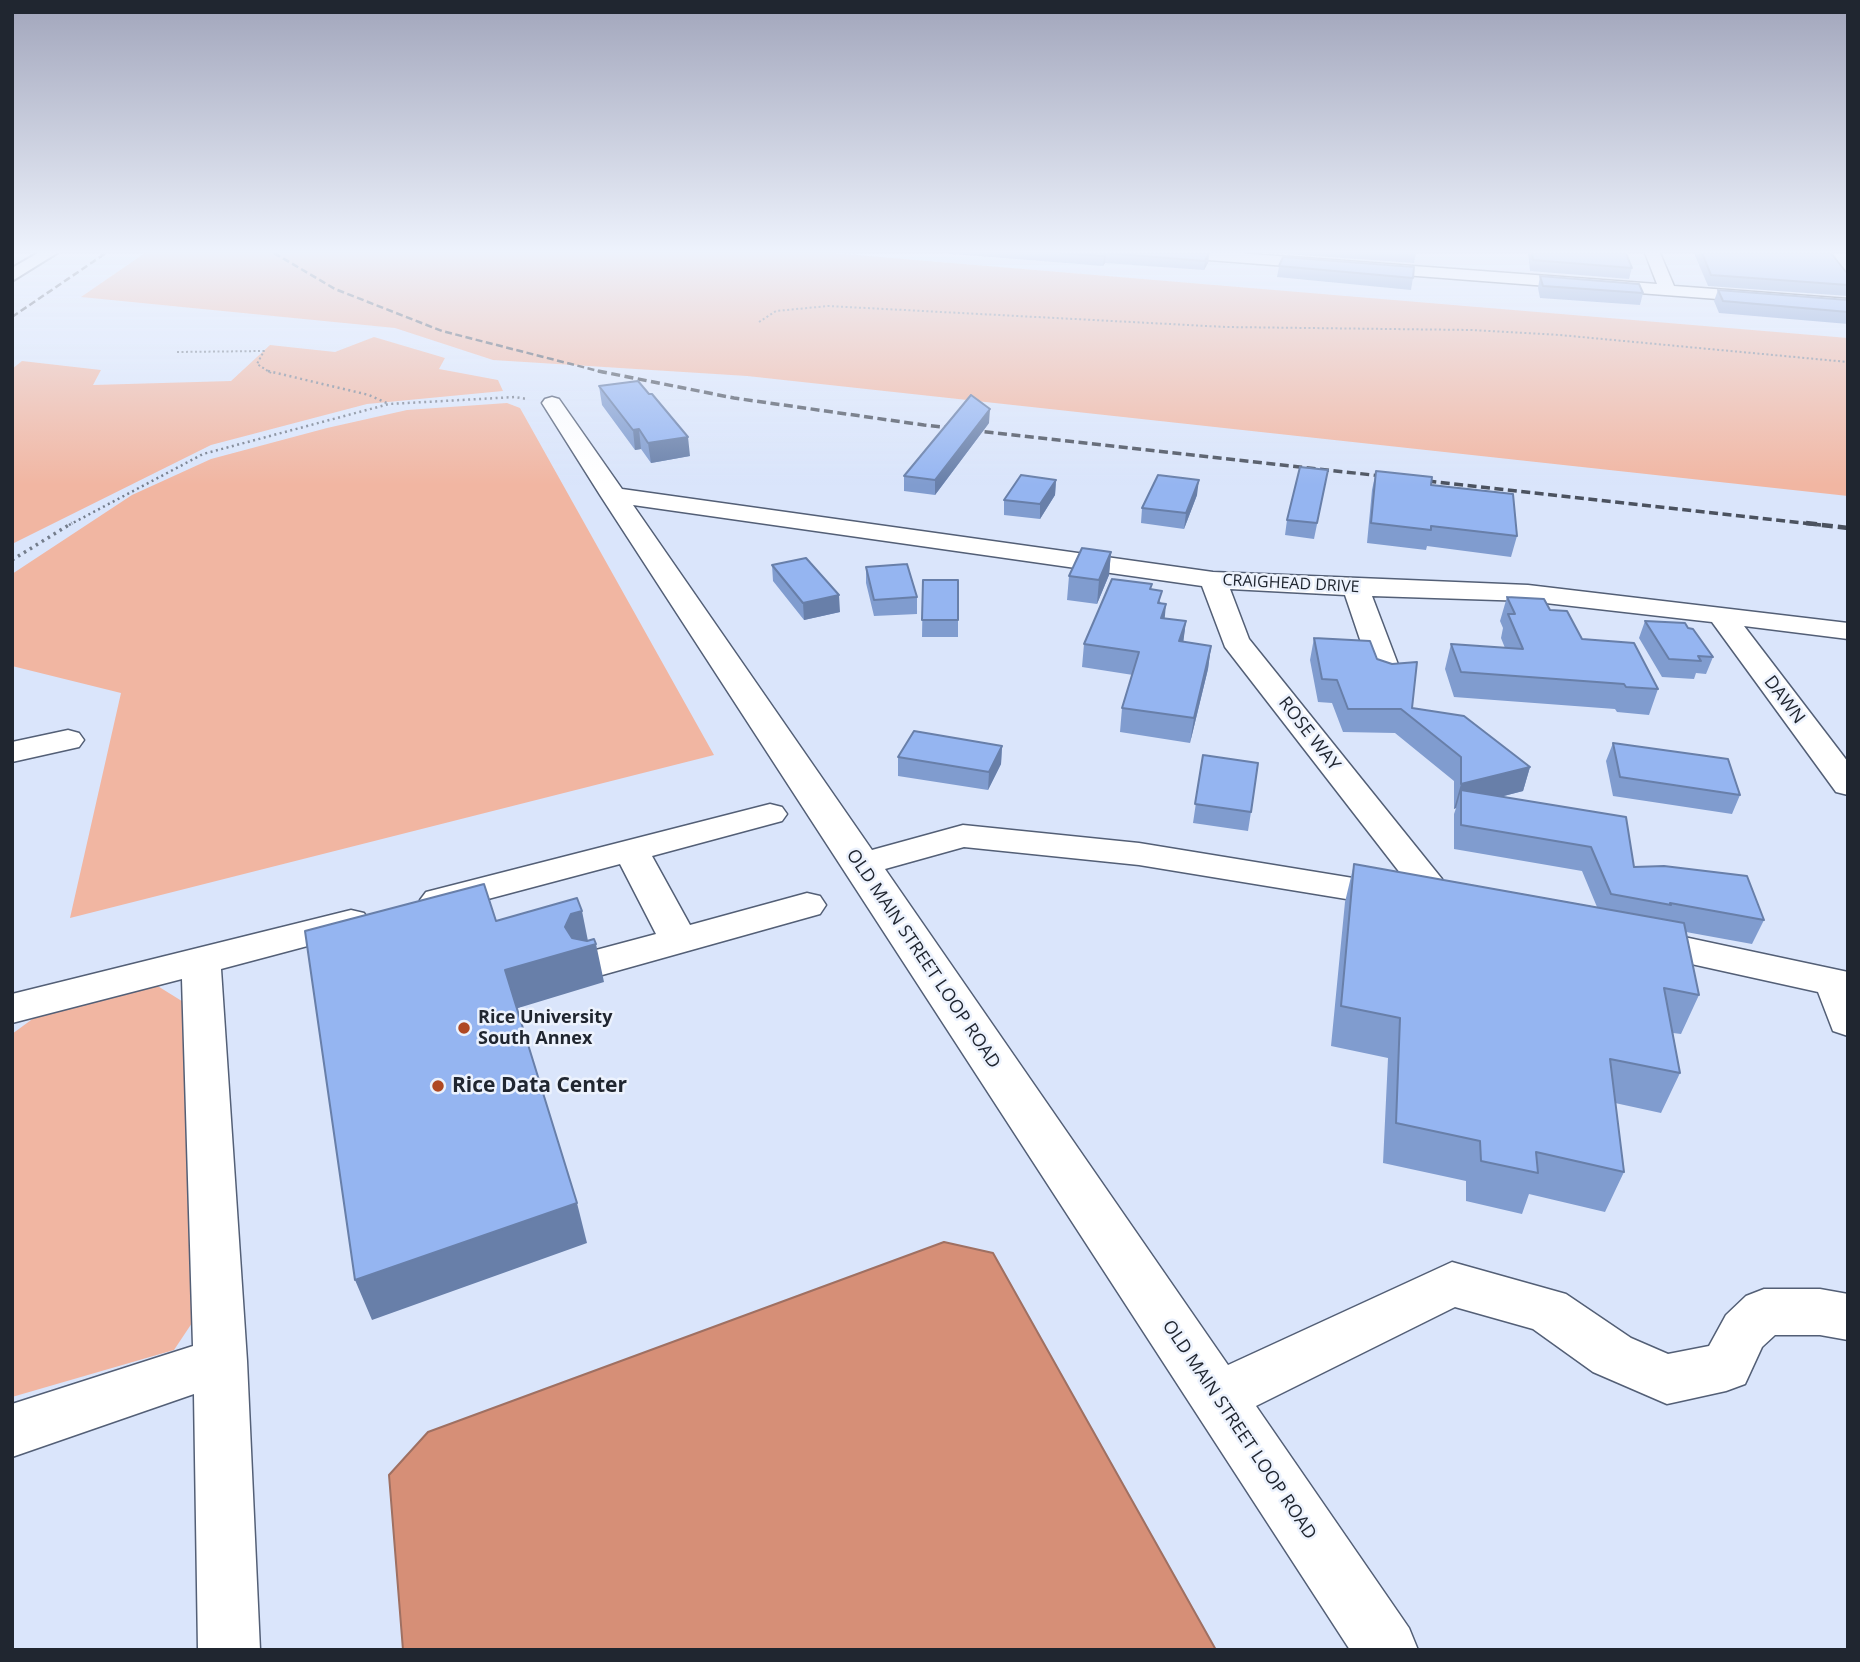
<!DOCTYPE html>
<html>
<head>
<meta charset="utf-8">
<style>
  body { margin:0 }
  #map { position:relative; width:1860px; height:1662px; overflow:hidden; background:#dae5fb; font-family:"Open Sans",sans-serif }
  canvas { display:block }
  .frame { position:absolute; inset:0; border:14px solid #202630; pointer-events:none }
</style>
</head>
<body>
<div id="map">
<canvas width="1860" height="1662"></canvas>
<div class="frame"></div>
</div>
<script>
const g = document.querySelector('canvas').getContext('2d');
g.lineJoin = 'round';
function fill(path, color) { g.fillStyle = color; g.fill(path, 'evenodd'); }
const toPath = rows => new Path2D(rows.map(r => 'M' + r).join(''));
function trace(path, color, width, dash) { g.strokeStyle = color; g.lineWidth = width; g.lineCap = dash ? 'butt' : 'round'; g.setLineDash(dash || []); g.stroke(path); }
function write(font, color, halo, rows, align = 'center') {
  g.font = font + ' "Open Sans",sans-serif'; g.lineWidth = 5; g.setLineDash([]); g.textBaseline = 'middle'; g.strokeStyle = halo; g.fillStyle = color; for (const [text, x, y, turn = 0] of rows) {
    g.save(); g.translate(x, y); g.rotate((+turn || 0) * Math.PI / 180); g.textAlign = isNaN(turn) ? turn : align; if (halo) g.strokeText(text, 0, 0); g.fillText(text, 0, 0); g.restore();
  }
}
const green = toPath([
  [145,253,832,253,1848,338,1848,496,747,376,493,360,395,328,81,297],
  [374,337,445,358,439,369,498,380,503,391,367,404,211,445,12,544,12,369,22,361,101,370,93,385,231,381,270,345,335,352],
  [507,403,520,408,714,755,70,918,121,693,12,666,12,574,132,495,211,459,327,428,407,410],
  [156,985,185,1003,192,1323,174,1350,12,1397,12,1034,42,1012]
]);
const water = toPath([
  [944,1242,993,1253,1216,1650,403,1650,389,1475,428,1432,944,1242]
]);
const pathFar2 = toPath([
  [759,322,776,311,828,306,1226,327,1472,330,1560,335,1848,362],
  [177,352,264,351,257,364,271,373]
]);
const pathFar1 = toPath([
  [268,371,369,395,389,404],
  [69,525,203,454,389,404,515,397,527,399]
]);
const path = toPath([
  [12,560,72,523]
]);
const minor = toPath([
  [1174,253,1237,253,1657,284,1645,253,1660,253,1674,286,1848,299,1848,309,1182,258,1174,253],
  [552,397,559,399,622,489,1213,572,1528,585,1848,623,1848,639,1744,626,1848,762,1848,795,1836,792,1712,622,1528,601,1372,596,1402,675,1397,681,1387,684,1377,681,1372,675,1345,595,1230,589,1249,639,1442,879,1437,887,1424,891,1411,887,1225,647,1202,586,633,505,872,850,963,825,1139,843,1408,887,1414,895,1408,903,1395,907,1139,865,964,847,885,869,1228,1365,1452,1262,1566,1294,1631,1338,1668,1354,1709,1346,1726,1315,1746,1296,1764,1289,1820,1289,1848,1294,1848,1340,1820,1335,1775,1335,1762,1347,1745,1384,1726,1391,1667,1404,1593,1372,1533,1329,1455,1307,1256,1406,1409,1628,1418,1650,1350,1650,600,495,542,403,545,399,552,397],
  [68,730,79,733,84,740,79,747,12,762,12,742,68,730],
  [770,804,782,807,787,814,782,821,652,856,690,925,807,893,820,896,826,905,820,914,595,977,581,974,575,964,581,954,656,934,620,864,439,912,426,908,420,900,426,892,770,804],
  [351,910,364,913,370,922,364,931,221,969,247,1361,260,1650,198,1650,194,1394,12,1457,12,1404,193,1346,182,979,12,1023,12,994,351,910],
  [1642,928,1848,972,1848,1036,1833,1031,1818,992,1628,950,1623,941,1628,932,1642,928]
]);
const highway = toPath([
  [38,253,57,253,12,281,12,268,38,253]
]);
const railFar2 = toPath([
  [274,253,335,289,442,331,606,373],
  [12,317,106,253]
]);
const railFar1 = toPath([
  [598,371,734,398,924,425,1821,525]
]);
const rail = toPath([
  [1806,523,1848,528]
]);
const wall = toPath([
  [941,253,1209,253,1208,263,1204,270,1105,263,1103,266],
  [1288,253,1416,253,1414,263,1287,254],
  [1528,253,1626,253,1632,268,1629,279,1530,271],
  [1694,253,1831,253,1846,272,1848,272,1848,296,1708,286],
  [1279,266,1413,278,1411,290,1277,277],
  [1540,276,1643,293,1640,305,1540,298,1538,288],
  [1718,290,1848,300,1848,324,1719,313,1714,301],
  [599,386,690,456,651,463,641,449,635,450,602,405],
  [989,423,935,495,904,491,904,476],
  [1328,470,1314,539,1285,535,1287,520],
  [1376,471,1431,485,1517,536,1511,557,1427,546,1426,550,1367,543,1372,490],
  [1056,480,1055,495,1040,519,1004,515,1004,500],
  [1197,495,1184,529,1141,523,1142,508],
  [1111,552,1109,575,1097,604,1067,600,1069,576],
  [772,565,840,612,804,620,773,581],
  [866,567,917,597,917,614,874,616,866,583],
  [923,580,958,620,958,637,922,637],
  [1152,589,1161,603,1164,619,1186,621,1183,642,1211,646,1208,669,1190,743,1120,732,1122,708,1133,675,1082,667,1084,644],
  [1507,597,1550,610,1582,639,1658,689,1649,715,1617,712,1615,709,1454,697,1445,669,1451,644,1505,648,1501,638,1503,628,1500,621],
  [1645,621,1688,628,1713,657,1706,674,1696,673,1694,679,1662,677,1639,638],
  [1314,638,1377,659,1412,708,1530,767,1523,791,1500,797,1634,867,1764,920,1752,944,1686,932,1699,995,1681,1034,1673,1033,1680,1073,1661,1113,1615,1103,1624,1172,1605,1212,1529,1194,1522,1214,1466,1201,1466,1181,1383,1163,1388,1058,1331,1046,1345,902,1354,864,1597,907,1582,871,1454,849,1454,814,1456,808,1454,809,1454,781,1395,733,1343,732,1332,703,1318,702,1310,660],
  [1613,743,1740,795,1732,814,1613,796,1606,761],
  [1002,746,1001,764,988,790,898,776,898,757],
  [1203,755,1251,812,1248,831,1193,823]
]);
const shadedWall = toPath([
  [1106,253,1105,263,1103,266,1104,256],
  [1209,253,1208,263,1204,270,1205,261],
  [990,409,989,423,935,495,935,480],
  [639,429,641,449,635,450,633,430],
  [688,437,690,456,651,463,648,443],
  [1056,480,1055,495,1040,519,1040,504],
  [1199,480,1197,495,1184,529,1186,513],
  [1111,552,1109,575,1097,604,1099,580],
  [839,595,840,612,804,620,803,603],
  [1166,604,1164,626,1161,618],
  [1186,621,1183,644,1179,641],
  [1211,646,1208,669,1190,743,1194,718],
  [1002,746,1001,764,988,790,989,772],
  [1530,767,1523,791,1461,807,1461,790,1456,808,1454,809,1461,784],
  [582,911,589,946,596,944,604,982,515,1009,505,970,565,927,571,914],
  [577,1203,587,1243,372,1320,355,1280]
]);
const building = toPath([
  [1061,253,1209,253,1205,261,1106,253,1104,256,1061,253],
  [1532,253,1626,253,1632,268,1533,260,1532,253],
  [1702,253,1831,253,1846,272,1848,272,1848,285,1711,275,1702,253],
  [1283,257,1414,267,1413,278,1279,266,1283,257],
  [1540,276,1639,284,1643,293,1543,286,1540,276],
  [1718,290,1848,300,1848,312,1723,301,1718,290],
  [638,381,649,394,652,394,688,437,648,443,639,429,633,430,599,386,638,381],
  [971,395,990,409,935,480,904,476,971,395],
  [1300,467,1328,470,1317,523,1287,520,1300,467],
  [1376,471,1432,477,1431,485,1513,494,1517,536,1431,526,1431,530,1371,523,1376,471],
  [1021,475,1056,480,1040,504,1004,500,1021,475],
  [1158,475,1199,480,1186,513,1142,508,1158,475],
  [1082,548,1111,552,1099,580,1069,576,1082,548],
  [806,558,839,595,803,603,772,565,806,558],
  [907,564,917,597,874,600,866,567,907,564],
  [1112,579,1152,584,1150,589,1162,591,1158,603,1166,604,1161,618,1186,621,1179,641,1211,646,1194,718,1122,708,1139,652,1084,644,1112,579],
  [923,580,958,580,958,620,922,620,923,580],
  [1507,597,1544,599,1550,610,1567,611,1582,639,1634,643,1658,689,1626,687,1624,684,1461,672,1451,644,1523,649,1508,614,1515,614,1507,597],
  [1645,621,1685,623,1688,628,1693,629,1713,657,1698,656,1701,661,1669,659,1645,621],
  [1314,638,1370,641,1377,659,1392,664,1417,662,1412,708,1464,716,1530,767,1461,784,1461,757,1401,709,1348,709,1337,680,1322,679,1314,638],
  [914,731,1002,746,989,772,898,757,914,731],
  [1613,743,1728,759,1740,795,1620,777,1613,743],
  [1203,755,1258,763,1251,812,1195,804,1203,755],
  [1461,790,1626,817,1634,867,1664,866,1747,876,1764,920,1670,903,1671,905,1611,894,1591,847,1461,825,1461,790],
  [1354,864,1684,923,1699,995,1664,988,1680,1073,1610,1059,1624,1172,1536,1152,1538,1173,1481,1161,1480,1141,1396,1123,1400,1018,1341,1006,1354,864],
  [484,884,496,921,577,898,582,911,571,914,565,927,572,938,587,941,594,939,596,944,505,970,577,1203,355,1280,305,931,484,884]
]);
const markers = [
  [464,1028,7,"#af4823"],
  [438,1086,7,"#af4823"]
];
const farStreetnames = [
  ["CRAIGHEAD DRIVE",1291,584,3]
];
const streetNames = [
  ["DAWN",1784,700,53],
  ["ROSE WAY",1309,734,52],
  ["OLD MAIN STREET LOOP ROAD",923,959,56],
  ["OLD MAIN STREET LOOP ROAD",1239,1430,56]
];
const poiNames = [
  ["Rice University",478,1018],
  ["South Annex",478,1039]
];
const nearPoinames = [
  ["Rice Data Center",452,1086]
];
fill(green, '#f1b6a2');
fill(water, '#d68f77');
trace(water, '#9f7062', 2);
trace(minor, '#535f76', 3);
trace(highway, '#535f76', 4);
trace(pathFar2, '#747d8c', 2, [2, 2.5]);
trace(pathFar1, '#747d8c', 2.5, [2, 3.5]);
trace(path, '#747d8c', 3.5, [2.5, 4.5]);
fill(minor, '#fff');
fill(highway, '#fff');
trace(railFar2, '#4b525f', 2.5, [7, 3.5]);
trace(railFar1, '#4b525f', 3.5, [9, 4.5]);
trace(rail, '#4b525f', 4.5, [11, 5]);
fill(wall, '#809ccf');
fill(shadedWall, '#687fa9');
fill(building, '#95b5f1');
trace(building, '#687fa9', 2);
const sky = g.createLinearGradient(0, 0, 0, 485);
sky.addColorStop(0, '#a1a5bb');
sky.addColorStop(0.52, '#eef3fd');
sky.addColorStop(1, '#eef3fd00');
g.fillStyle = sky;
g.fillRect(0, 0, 1860, 485);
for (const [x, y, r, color] of markers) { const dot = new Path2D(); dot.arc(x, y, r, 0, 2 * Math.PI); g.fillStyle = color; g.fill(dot); trace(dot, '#ecf2fd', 2.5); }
write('16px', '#202630', '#ecf2fd', farStreetnames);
write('18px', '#202630', '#ecf2fd', streetNames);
write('bold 18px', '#202630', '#ecf2fd', poiNames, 'left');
write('bold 21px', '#202630', '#ecf2fd', nearPoinames, 'left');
</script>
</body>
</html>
